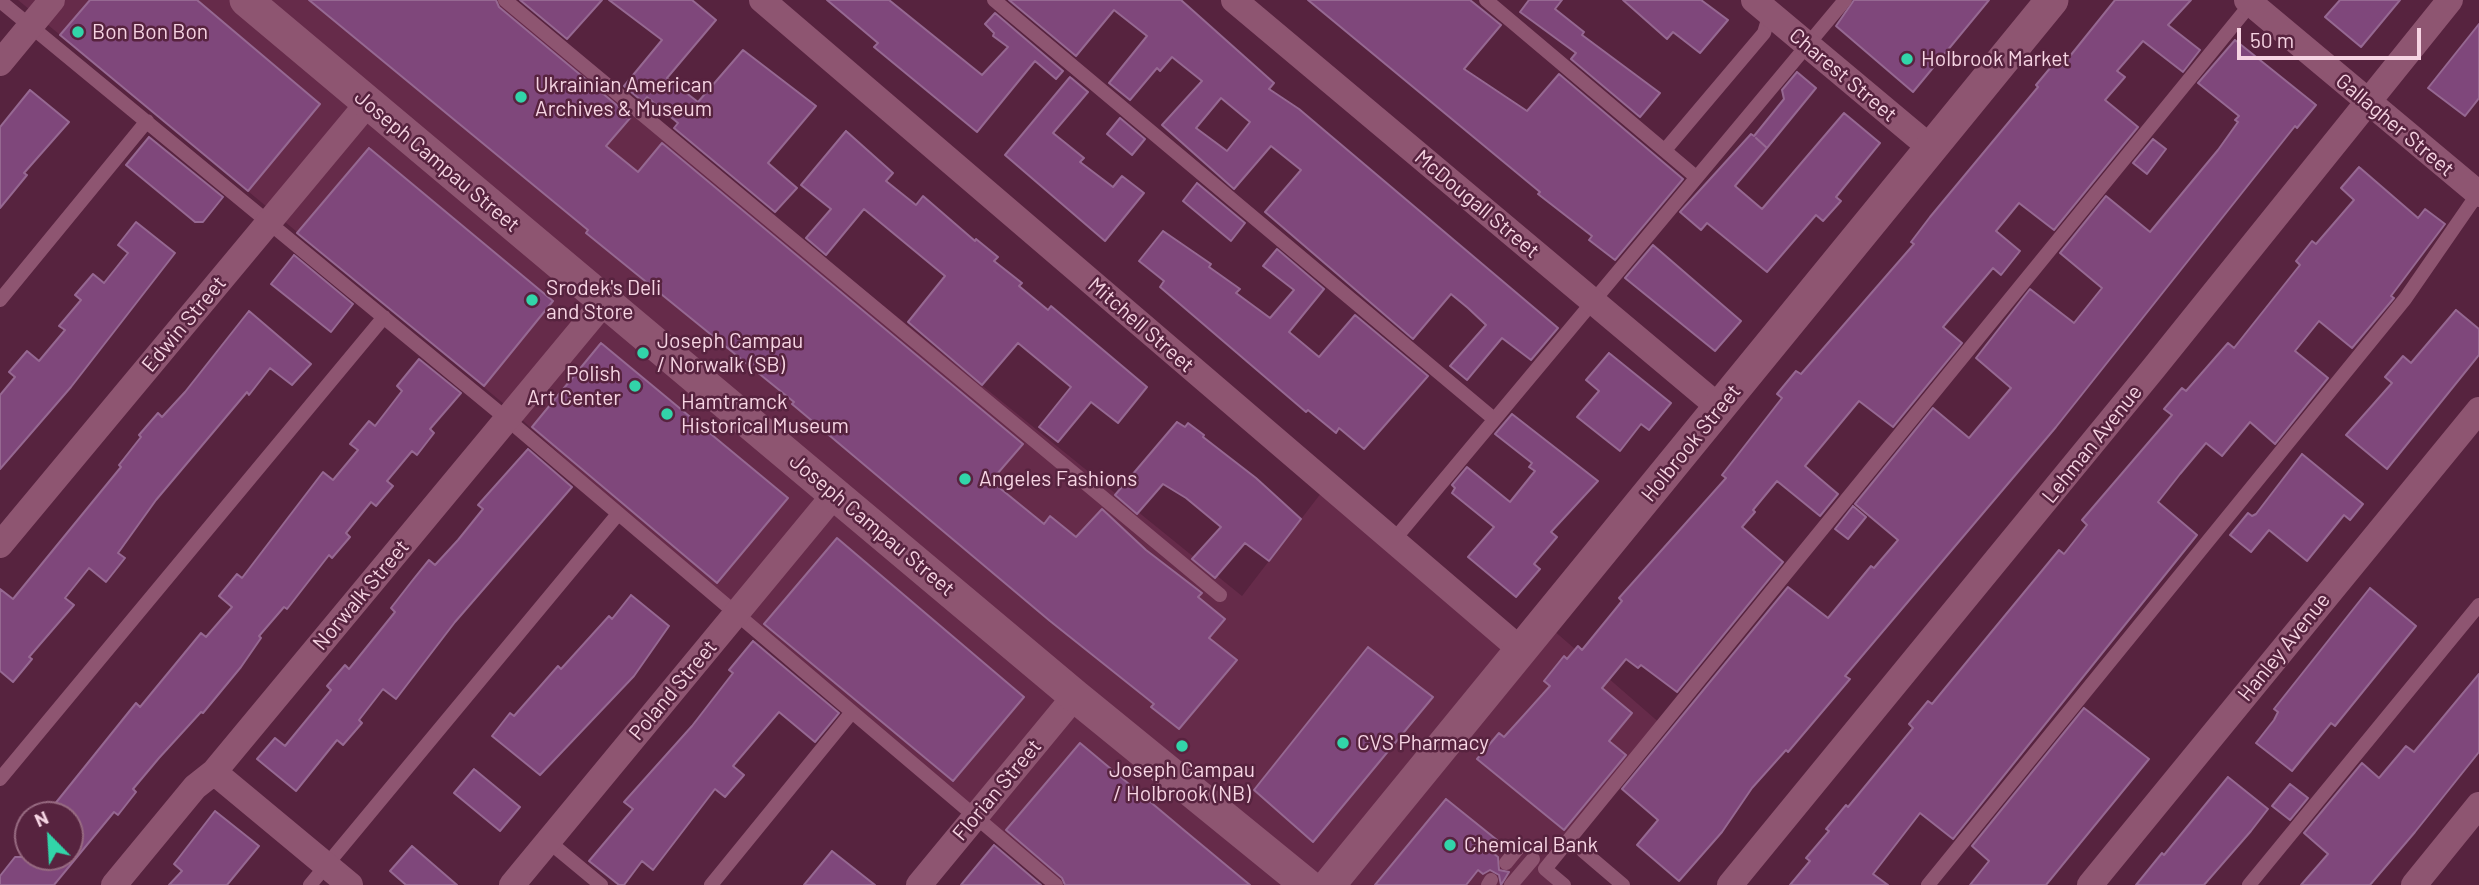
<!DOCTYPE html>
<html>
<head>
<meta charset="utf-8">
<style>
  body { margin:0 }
  #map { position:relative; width:2479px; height:885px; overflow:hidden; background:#57233f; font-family:Barlow,sans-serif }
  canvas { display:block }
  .north { position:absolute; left:14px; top:801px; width:70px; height:70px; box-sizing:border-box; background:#57233f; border:2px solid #976a81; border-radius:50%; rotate:336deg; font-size:19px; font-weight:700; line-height:28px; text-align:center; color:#f6d4e3 }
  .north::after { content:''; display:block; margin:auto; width:24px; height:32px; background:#32d4a9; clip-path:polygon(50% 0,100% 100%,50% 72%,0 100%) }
  .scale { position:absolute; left:2237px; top:28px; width:184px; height:32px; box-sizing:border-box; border:4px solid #f6d4e3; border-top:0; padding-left:9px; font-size:21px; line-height:24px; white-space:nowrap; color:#f6d4e3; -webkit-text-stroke:5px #57233f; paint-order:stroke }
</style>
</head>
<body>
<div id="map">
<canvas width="2479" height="885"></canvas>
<div class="north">N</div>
<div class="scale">50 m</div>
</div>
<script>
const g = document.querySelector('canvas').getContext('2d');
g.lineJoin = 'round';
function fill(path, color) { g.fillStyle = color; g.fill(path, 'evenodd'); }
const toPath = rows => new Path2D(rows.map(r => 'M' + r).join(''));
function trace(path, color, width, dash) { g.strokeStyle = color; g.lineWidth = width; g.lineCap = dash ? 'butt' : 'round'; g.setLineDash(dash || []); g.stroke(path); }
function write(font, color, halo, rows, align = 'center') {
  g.font = font + ' Barlow,sans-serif'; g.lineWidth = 5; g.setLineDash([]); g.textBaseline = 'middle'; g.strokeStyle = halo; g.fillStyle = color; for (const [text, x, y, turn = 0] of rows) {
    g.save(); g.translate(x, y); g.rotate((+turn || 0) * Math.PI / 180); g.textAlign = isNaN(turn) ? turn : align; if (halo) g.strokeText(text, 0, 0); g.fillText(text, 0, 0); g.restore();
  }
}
const built = toPath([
  [18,0,506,0,1242,596,1328,484,1520,650,1544,622,1662,725,1545,868,1564,885,1064,885,736,614,510,409]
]);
const building = toPath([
  [90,0,197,0,320,104,248,191,60,35,90,0],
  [309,0,496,0,499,7,631,117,606,146,638,172,662,143,1023,444,991,481,1044,524,1050,516,1076,537,1102,509,1146,550,1202,593,1198,597,1225,619,1209,638,1237,660,1179,729,1151,707,1154,704,1050,621,792,404,794,402,586,233,588,230,309,0],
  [520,0,602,0,567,39,520,0],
  [609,0,692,0,716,20,667,78,698,102,743,50,816,106,768,163,797,188,775,212,674,128,678,123,647,97,643,102,624,86,662,40,609,0],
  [827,0,889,0,982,75,1008,47,993,36,994,33,985,24,995,13,1063,71,1056,79,1035,61,977,132,874,47,878,43,827,0],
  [1009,0,1181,0,1274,83,1269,89,1299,109,1558,328,1531,360,1502,338,1467,380,1450,366,1486,325,1468,308,1451,294,1413,339,1265,212,1301,170,1271,146,1234,189,1162,125,1202,81,1172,57,1160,71,1157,68,1130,100,1109,83,1147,36,1114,10,1076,56,1009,0],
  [1221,98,1250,122,1227,151,1196,128,1221,98],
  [1308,0,1470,0,1501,25,1464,69,1527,111,1559,74,1683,179,1615,260,1589,240,1592,236,1538,194,1540,192,1308,0],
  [1529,0,1562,0,1555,9,1584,32,1582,35,1660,93,1640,117,1571,59,1576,53,1520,12,1529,0],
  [1623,0,1701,0,1728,20,1700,53,1673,32,1667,39,1623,0],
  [1854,0,1989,0,1913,92,1836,26,1854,0],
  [2115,0,2191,0,2168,25,2200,50,2183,72,2143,41,2117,71,2125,77,2105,100,2138,127,2054,230,2019,203,1996,231,2020,251,2001,275,1993,268,1943,327,1962,343,1893,427,1859,401,1805,466,1838,494,1820,516,1777,481,1753,510,1755,512,1742,527,1783,562,1677,692,1641,665,1638,668,1626,659,1602,688,1632,713,1609,741,1626,755,1564,830,1477,759,1499,733,1504,737,1524,715,1550,686,1544,681,1564,656,1567,659,1578,646,1582,650,1622,601,1619,598,1726,478,1722,475,1782,398,1777,394,1796,371,1801,374,1914,244,1911,242,1930,217,2038,87,2036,85,2056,61,2062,66,2115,0],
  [2340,0,2400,0,2361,47,2325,17,2340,0],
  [2479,24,2479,98,2465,116,2428,88,2479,24],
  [2235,40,2316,105,2297,128,2295,126,2056,427,1845,676,1850,679,1788,752,1786,750,1752,788,1722,832,1679,881,1637,845,1658,820,1622,789,1788,587,1828,618,1871,566,1874,568,1898,540,1855,504,1933,408,1969,438,2011,388,1976,358,2030,289,2074,323,2102,288,2060,253,2106,196,2150,232,2218,150,2238,122,2235,120,2239,116,2198,83,2235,40],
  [1797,72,1816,88,1767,148,1756,138,1767,148,1735,186,1762,209,1844,113,1880,143,1836,197,1841,201,1823,221,1816,215,1767,272,1707,223,1701,230,1680,212,1751,134,1754,136,1784,99,1782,90,1797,72],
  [1070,77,1088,92,1053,133,1084,158,1080,162,1113,187,1122,176,1144,193,1105,241,1005,155,1070,77],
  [30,90,69,122,24,173,27,175,0,208,0,127,30,90],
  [1120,118,1145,139,1132,155,1107,134,1120,118],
  [846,131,893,173,886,181,916,205,923,196,975,241,976,239,998,257,994,261,1022,283,1019,286,1048,310,1051,306,1147,387,1118,423,1091,402,1058,442,1039,427,1071,387,1018,343,982,385,908,322,945,276,864,209,826,255,806,238,831,209,801,185,846,131],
  [149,137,223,197,203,222,195,222,126,165,149,137],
  [2153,139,2166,149,2147,174,2133,163,2153,139],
  [369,148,553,301,484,386,297,233,369,148],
  [2359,167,2418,218,2425,209,2445,224,2391,296,2394,298,2352,348,2319,321,2295,351,2328,378,2275,444,2250,422,2222,456,2206,443,2180,474,2158,502,2197,535,1953,839,1920,813,1873,874,1888,885,1790,885,1810,861,1806,858,1829,831,1826,829,1846,805,1848,807,1913,728,1909,724,1928,701,1932,704,2059,550,2064,554,2087,525,2082,520,2172,415,2164,409,2182,388,2186,391,2228,343,2234,348,2300,265,2296,261,2312,241,2316,244,2354,200,2341,188,2359,167],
  [1197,183,1245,223,1231,241,1183,201,1197,183],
  [136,222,175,253,71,387,0,469,0,395,15,377,9,372,27,351,39,361,65,330,59,326,81,300,75,295,93,274,104,283,128,253,118,245,136,222],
  [1163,231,1211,264,1209,267,1240,289,1236,293,1270,318,1294,290,1263,266,1277,249,1324,289,1289,332,1319,357,1355,315,1428,376,1364,449,1339,428,1336,433,1308,410,1306,412,1160,287,1164,281,1139,261,1163,231],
  [1653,245,1741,321,1715,351,1625,278,1653,245],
  [294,255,353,304,331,332,271,284,294,255],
  [2456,310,2479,329,2479,355,2387,469,2346,435,2392,383,2385,377,2403,356,2411,363,2456,310],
  [249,311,311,364,292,385,270,368,249,395,247,392,156,500,118,553,125,558,106,582,89,568,65,598,74,605,29,657,32,659,13,682,0,671,0,589,13,599,121,467,119,465,141,437,139,435,158,413,162,417,185,392,249,311],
  [601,343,788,498,717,583,532,427,601,343],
  [1609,353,1671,403,1649,430,1641,424,1620,451,1577,417,1599,391,1586,380,1609,353],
  [419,359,461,393,430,429,434,433,417,455,412,451,387,481,393,486,376,506,371,502,346,533,350,537,332,558,329,555,287,609,284,607,259,636,261,638,241,667,203,713,201,712,159,758,133,789,136,792,118,815,114,812,54,885,0,885,0,876,15,857,70,857,70,815,46,815,136,703,140,707,201,633,206,637,232,607,219,596,237,574,242,578,323,472,333,480,358,450,350,444,369,421,375,426,402,391,397,386,419,359],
  [1512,414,1598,481,1551,532,1557,537,1534,564,1540,569,1516,597,1468,557,1494,527,1452,493,1455,488,1452,485,1467,467,1510,502,1535,471,1529,467,1532,463,1495,434,1512,414],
  [1177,422,1185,427,1188,423,1204,435,1203,437,1256,478,1301,519,1269,561,1245,543,1215,578,1192,559,1221,527,1186,498,1163,484,1137,514,1115,495,1177,422],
  [528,449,572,487,455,622,396,699,383,689,359,720,362,723,343,745,337,740,296,791,257,759,275,738,285,746,331,690,327,686,345,665,349,669,395,612,391,608,412,581,429,560,435,565,458,540,483,509,478,505,528,449],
  [2302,454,2363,504,2350,520,2344,515,2307,561,2269,530,2251,552,2230,535,2248,513,2252,516,2256,514,2302,454],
  [1853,506,1866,517,1848,539,1835,529,1853,506],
  [837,538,1024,697,953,781,764,624,837,538],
  [2370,588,2416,626,2335,726,2331,723,2292,771,2256,743,2274,720,2278,712,2274,709,2370,588],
  [631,595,669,626,634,676,540,775,492,736,510,713,514,716,558,666,561,669,609,616,612,619,631,595],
  [753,641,839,713,815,742,779,712,733,766,744,775,725,797,715,789,653,870,642,861,624,885,619,885,589,861,633,809,624,802,692,726,733,673,729,670,753,641],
  [1368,647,1433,697,1313,842,1254,790,1368,647],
  [2479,674,2479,752,2415,832,2370,885,2301,885,2328,854,2304,833,2362,763,2379,778,2406,746,2414,752,2479,674],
  [2084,708,2149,759,2046,885,1970,885,1989,861,1972,846,2084,708],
  [1080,743,1185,831,1250,885,1065,885,1062,878,1006,830,1080,743],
  [474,769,520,807,500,831,454,793,474,769],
  [2228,777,2268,809,2251,831,2204,885,2136,885,2162,853,2164,855,2228,777],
  [2290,784,2308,798,2290,820,2272,806,2290,784],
  [1446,799,1497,840,1489,850,1498,857,1499,870,1509,872,1501,885,1499,875,1490,870,1483,874,1478,870,1466,885,1375,885,1446,799],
  [215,811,259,846,227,885,169,885,182,871,174,864,215,811],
  [994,845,1041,885,961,885,994,845],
  [412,846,457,885,406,885,390,871,412,846],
  [832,851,875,885,804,885,832,851]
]);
const service = toPath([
  [505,0,1220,595],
  [994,0,1494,419],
  [1486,0,1696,177],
  [0,1,507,419,1056,885],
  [1665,150,1764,33,1770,13],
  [0,300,147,121],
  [1393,541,1845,0],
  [0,779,384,317],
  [548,841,601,885],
  [1583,851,1623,885],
  [1506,863,1519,847],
  [310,885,618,514],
  [711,885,852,712],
  [1488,885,1491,880],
  [1511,885,1533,859],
  [1564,885,1545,869,2253,1],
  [1928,885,2405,299,2479,192],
  [2249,885,2479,605]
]);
const minor = toPath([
  [762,0,1521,650],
  [1234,0,1720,408],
  [1754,0,1932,149],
  [2247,0,2479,194],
  [0,63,52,0],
  [0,545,368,103],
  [214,772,350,885],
  [114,885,195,787,214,772,605,301],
  [512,885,835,494],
  [919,885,1075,696],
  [1730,885,2153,369,2450,0],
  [2090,885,2479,410],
  [2414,885,2479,805]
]);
const tertiary = toPath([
  [246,0,1075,696,1307,885],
  [1329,885,2052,0]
]);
const markers = [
  [78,32,7,"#32d4a9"],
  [1907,59,7,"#32d4a9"],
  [521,97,7,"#32d4a9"],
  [532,300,7,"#32d4a9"],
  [643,353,7,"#32d4a9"],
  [635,386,7,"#32d4a9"],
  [667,414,7,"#32d4a9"],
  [965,479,7,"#32d4a9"],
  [1343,743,7,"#32d4a9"],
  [1182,746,7,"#32d4a9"],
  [1450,845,7,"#32d4a9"]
];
const poiNames = [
  ["Bon Bon Bon",92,32],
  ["Holbrook Market",1921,59],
  ["Ukrainian American",535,85],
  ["Archives & Museum",535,109],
  ["Srodek's Deli",546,288],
  ["and Store",546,312],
  ["Joseph Campau",657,341],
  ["/ Norwalk (SB)",657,365],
  ["Polish",621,374,"right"],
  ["Art Center",621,398,"right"],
  ["Hamtramck",681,402],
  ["Historical Museum",681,426],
  ["Angeles Fashions",979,479],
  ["CVS Pharmacy",1357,743],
  ["Joseph Campau",1182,770,"center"],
  ["/ Holbrook (NB)",1182,794,"center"],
  ["Chemical Bank",1464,845]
];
const streetNames = [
  ["Charest Street",1843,75,40],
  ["Gallagher Street",2395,125,40],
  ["Joseph Campau Street",437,161,40],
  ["McDougall Street",1477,204,40],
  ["Edwin Street",184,324,-50],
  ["Mitchell Street",1141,325,41],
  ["Holbrook Street",1691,443,-51],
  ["Lehman Avenue",2092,444,-51],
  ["Joseph Campau Street",872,525,40],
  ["Norwalk Street",361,595,-50],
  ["Hanley Avenue",2284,647,-51],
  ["Poland Street",673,690,-50],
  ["Florian Street",997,790,-50]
];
fill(built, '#662b4a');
fill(building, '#7f477b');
trace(building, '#966892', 2);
trace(service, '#8e5571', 14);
trace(minor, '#8e5571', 26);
trace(tertiary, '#8e5571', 33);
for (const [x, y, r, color] of markers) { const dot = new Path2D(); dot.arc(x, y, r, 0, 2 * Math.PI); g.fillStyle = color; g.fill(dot); trace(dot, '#57233f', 2.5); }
write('21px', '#f6d4e3', '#57233f', poiNames, 'left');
write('21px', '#f6d4e3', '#57233f', streetNames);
</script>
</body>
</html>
